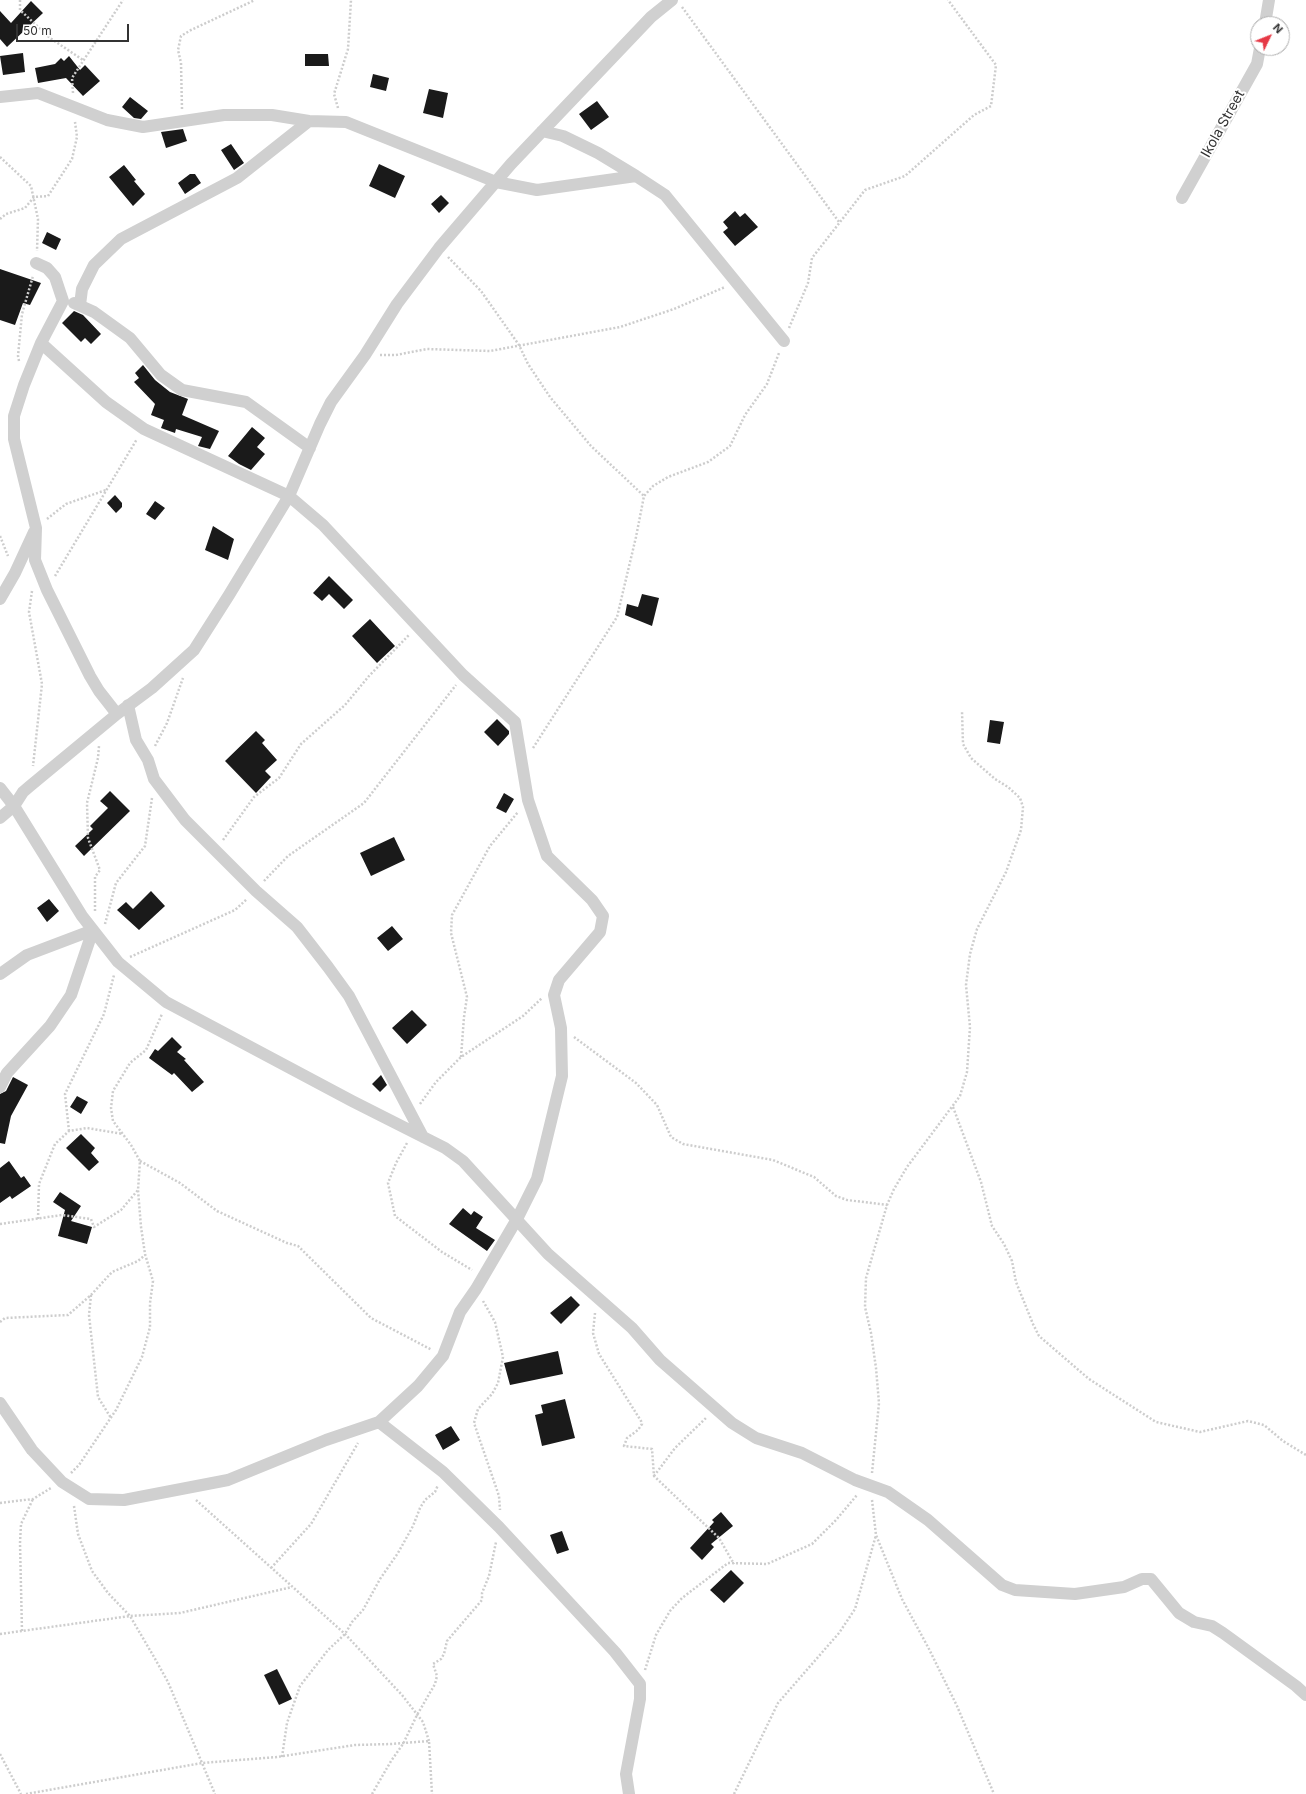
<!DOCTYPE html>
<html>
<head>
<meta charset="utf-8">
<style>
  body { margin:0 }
  #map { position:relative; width:1306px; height:1794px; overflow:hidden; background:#fff; font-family:Inter,sans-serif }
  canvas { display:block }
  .north { position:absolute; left:1250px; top:16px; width:40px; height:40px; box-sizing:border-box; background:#fff; border:1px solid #adadad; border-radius:50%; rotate:47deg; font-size:11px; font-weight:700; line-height:16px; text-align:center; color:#333 }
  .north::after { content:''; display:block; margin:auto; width:14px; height:18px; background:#e63946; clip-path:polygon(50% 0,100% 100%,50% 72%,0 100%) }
  .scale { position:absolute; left:16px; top:24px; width:113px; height:18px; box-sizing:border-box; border:2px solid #333; border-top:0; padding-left:5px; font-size:12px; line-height:14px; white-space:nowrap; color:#333; -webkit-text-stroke:3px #fff; paint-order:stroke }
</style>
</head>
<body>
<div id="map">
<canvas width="1306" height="1794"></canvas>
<div class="north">N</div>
<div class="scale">50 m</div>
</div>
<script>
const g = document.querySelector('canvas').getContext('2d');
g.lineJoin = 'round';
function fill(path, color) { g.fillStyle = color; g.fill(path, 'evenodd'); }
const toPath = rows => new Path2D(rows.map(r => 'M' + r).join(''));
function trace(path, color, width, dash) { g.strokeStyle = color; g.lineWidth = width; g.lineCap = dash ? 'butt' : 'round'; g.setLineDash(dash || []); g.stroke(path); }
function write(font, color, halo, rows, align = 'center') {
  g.font = font + ' Inter,sans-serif'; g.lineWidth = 4; g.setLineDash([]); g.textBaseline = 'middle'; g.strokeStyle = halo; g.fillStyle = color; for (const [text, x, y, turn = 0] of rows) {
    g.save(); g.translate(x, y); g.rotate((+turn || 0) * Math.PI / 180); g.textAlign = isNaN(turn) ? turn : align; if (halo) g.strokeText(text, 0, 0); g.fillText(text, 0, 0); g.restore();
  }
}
const building = toPath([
  [31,1,43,13,7,47,0,39,0,11,11,23],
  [23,53,25,72,3,75,0,56],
  [305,54,328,54,329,66,305,66],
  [69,56,80,70,85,65,100,81,83,96,66,78,38,83,35,68,55,64,61,58,64,61],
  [373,74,389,78,386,91,370,87],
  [429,89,448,93,443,118,423,113],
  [130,97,148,111,141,119,134,118,122,107],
  [597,101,609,117,591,130,579,114],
  [183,129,187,141,166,148,161,132],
  [231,144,244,163,234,170,221,150],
  [379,164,405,176,395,198,369,186],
  [124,165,136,180,134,181,145,194,133,206,109,177],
  [190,174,195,174,201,183,185,194,178,183],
  [441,195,449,203,439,213,431,204],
  [735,211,740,217,745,213,758,227,735,246,723,232,728,228,723,222],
  [47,232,61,239,56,250,42,243],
  [0,269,41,283,30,305,23,303,15,325,0,320],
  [74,311,83,315,101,334,91,344,85,338,81,342,62,323],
  [143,365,155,380,170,392,188,399,182,415,219,431,210,449,198,446,202,437,176,429,175,433,161,428,164,420,151,415,155,404,134,382,139,378,135,373],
  [252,427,265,438,257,447,265,454,251,470,239,464,228,456],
  [115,495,122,503,122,507,116,513,107,503],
  [155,501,165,508,155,520,146,514],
  [213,526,234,539,228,560,205,550],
  [329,576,353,600,344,609,329,594,322,601,313,593],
  [642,594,659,598,652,626,625,615,627,604,638,607],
  [370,619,395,646,377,663,352,636],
  [497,719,509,731,509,734,498,746,484,732],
  [990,720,1004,722,1000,744,987,742],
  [256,731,265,740,262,743,277,760,265,771,271,777,256,793,225,761],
  [110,791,130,811,84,856,75,846,93,829,90,826,108,808,100,801],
  [504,793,514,799,506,813,496,808],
  [394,837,405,860,371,876,360,853],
  [151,891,165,906,139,930,117,910,126,902,133,909],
  [49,899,59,911,47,922,37,908],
  [392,926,403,939,388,951,377,938],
  [412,1010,427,1025,407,1044,392,1028],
  [172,1037,182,1047,177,1052,186,1059,184,1060,204,1082,192,1092,174,1073,172,1075,149,1058,155,1049,158,1051],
  [381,1075,387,1085,380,1092,372,1084],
  [13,1077,28,1085,11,1116,5,1144,0,1143,0,1094,6,1091],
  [77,1096,88,1102,81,1114,70,1107],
  [81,1134,95,1148,91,1153,99,1162,89,1171,66,1148],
  [9,1161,21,1178,24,1176,31,1186,12,1199,10,1196,0,1203,0,1168],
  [60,1192,81,1206,71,1221,92,1227,87,1244,58,1236,65,1210,53,1202],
  [463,1208,471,1215,474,1211,483,1217,476,1228,495,1240,487,1251,449,1224],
  [571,1296,580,1305,561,1324,550,1313],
  [558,1351,563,1374,510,1385,504,1363],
  [565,1399,575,1438,542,1446,535,1415,543,1413,541,1405],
  [451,1426,460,1440,443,1450,435,1435],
  [721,1512,733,1526,711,1544,714,1547,702,1560,690,1548,714,1522,712,1520],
  [562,1531,569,1550,557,1554,550,1535],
  [731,1570,744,1583,724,1603,710,1590],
  [277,1669,292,1699,279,1705,264,1675]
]);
const path = toPath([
  [20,0,20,10,50,38,83,60],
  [682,7,839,222],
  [73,93,72,78,123,0],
  [338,108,334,94,348,49,351,0],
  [182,109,181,63,178,50,181,36,191,30,255,0],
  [0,157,31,186,38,219,37,251],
  [0,219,6,214,25,208,34,197,48,196,72,159,77,137,75,122],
  [448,257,481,291,519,345,528,364,550,397,591,446,644,496],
  [789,328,808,283,812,258,865,190,905,176,974,115,991,106,996,65,948,0],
  [380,355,396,355,427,349,490,351,620,327,674,309,725,287],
  [19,361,18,356,22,314,33,276],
  [47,519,66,504,106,490],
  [0,536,8,556],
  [55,576,137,439],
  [32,591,29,612,42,684,33,766],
  [155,746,167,723,183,678],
  [533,748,617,617,636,537,644,496,653,486,668,477,708,462,730,446,745,415,767,384,779,353],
  [223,840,254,797,279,778,301,744,345,705,369,676,409,635],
  [264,881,288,856,364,803,456,685],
  [95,911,95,877,100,870,88,838,87,803,98,758,99,746],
  [105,924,116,883,145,846,152,798],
  [130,957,235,910,247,899],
  [574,1037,636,1083,657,1105,671,1137,683,1144,773,1160,814,1177,836,1196,847,1200,887,1205],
  [461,1057,464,1017,467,997,451,933,452,915,490,846,518,812],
  [420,1104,436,1082,461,1057,523,1016,542,998],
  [953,1107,981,1182,992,1226,1004,1244,1012,1261,1016,1282,1033,1324,1039,1336,1089,1379,1156,1422,1200,1432,1248,1421,1264,1425,1283,1441,1306,1455],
  [69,1131,65,1094,104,1014,114,975],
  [407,1143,396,1163,388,1183,395,1216,442,1252,472,1270],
  [140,1161,180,1183,217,1211,287,1243,298,1246,371,1318,432,1350],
  [38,1219,39,1184,55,1144,69,1131,87,1128,123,1134],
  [0,1224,62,1215,91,1219,94,1227,121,1210,138,1190],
  [91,1295,89,1315,98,1397,111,1418],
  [483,1301,495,1322,503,1357,498,1383,492,1394,478,1409,474,1423,499,1496,500,1510],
  [595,1313,593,1333,599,1354,641,1421,642,1424,638,1430,627,1438,624,1446,652,1449,654,1476,719,1538,734,1564],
  [0,1322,5,1318,68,1315,91,1295,112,1272,138,1261,145,1255],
  [71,1473,79,1465,116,1410,142,1357,150,1327,150,1303,153,1281,145,1254,141,1227,138,1190,140,1161,131,1145,113,1121,111,1108,113,1091,130,1063,146,1050,162,1014],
  [872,1473,879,1403,876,1368,871,1333,865,1307,866,1278,887,1205,894,1189,907,1167,960,1096,967,1072,970,1027,966,985,970,954,977,929,1006,872,1021,830,1023,807,1020,798,1008,787,995,779,971,758,963,744,962,711],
  [654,1476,675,1448,707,1417],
  [196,1500,345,1634,402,1695,423,1722,429,1741],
  [872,1500,876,1535,902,1599,929,1649,957,1706,994,1794],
  [0,1503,33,1499,51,1488],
  [74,1506,78,1534,92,1571,108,1593,130,1616,154,1657,168,1682,215,1794],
  [271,1568,311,1524,358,1443],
  [22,1631,20,1543,21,1524,33,1499],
  [0,1634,130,1616,180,1613,292,1587],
  [645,1670,656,1635,670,1611,682,1598,728,1563,767,1564,812,1544,836,1520,857,1495],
  [0,1754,21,1794],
  [282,1757,287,1723,300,1686,328,1650,345,1634,352,1622,363,1610,380,1579,398,1553,413,1526,420,1508,425,1500,435,1492,438,1485],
  [26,1794,202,1763,277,1757,355,1745,391,1744,429,1741,432,1794],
  [372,1794,391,1761,403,1744,417,1715,435,1684,437,1676,433,1664,441,1659,444,1654,447,1641,482,1600,482,1593,489,1576,496,1542],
  [734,1794,778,1703,839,1633,855,1609,876,1535]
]);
const street = toPath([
  [1265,24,1269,0],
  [0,97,38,93,107,120,143,127,224,115,272,115,309,121,346,122,496,182,537,190,636,176,665,195,784,341],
  [542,131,563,136,598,153,636,176],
  [1182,198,1257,64,1260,48],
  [36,263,47,268,55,277,63,301,41,343,24,385,14,416,14,439,36,528,35,560,47,590,90,676,99,691,117,714],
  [74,303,94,312,130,338,161,375,182,390,246,402,310,448],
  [80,305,82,289,94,265,121,239,237,178,309,121],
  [0,599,15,573,34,532],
  [128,705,136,740,148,760,154,779,185,820,256,891,297,927,328,967,349,996,423,1137],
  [0,788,14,806,82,916,118,962,166,1002,352,1101,445,1148,463,1161,548,1254,632,1328,660,1360,732,1423,756,1438,802,1453,855,1480,888,1492,928,1520,1002,1585,1015,1590,1075,1594,1124,1587,1142,1579,1151,1579,1179,1613,1194,1622,1212,1626,1223,1633,1296,1686,1306,1695],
  [0,818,14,806,23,792,30,786,117,714,152,688,194,650,229,595,289,496,320,424,331,402,365,355,397,304,439,248,511,164,651,17,672,0],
  [0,974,27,955,93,930],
  [0,1087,7,1073,50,1026,71,995,93,930],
  [0,1403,32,1450,62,1482,89,1499,124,1500,228,1480,326,1440,379,1422,418,1386,443,1356,460,1312,476,1289,517,1219,537,1179,562,1076,561,1028,554,995,559,980,600,932,603,916,592,900,547,856,528,800,515,722,463,675,323,525,289,496,144,429,106,402,41,343],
  [379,1422,443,1472,499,1527,615,1652,640,1684,640,1699,626,1774,629,1794]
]);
const streetNames = [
  ["Ikola Street",1223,124,-61]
];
fill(building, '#1a1a1a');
trace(path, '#cdcdcd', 2.5, [2, 2]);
trace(street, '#d0d0d0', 12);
write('14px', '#333', '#fff', streetNames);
</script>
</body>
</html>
